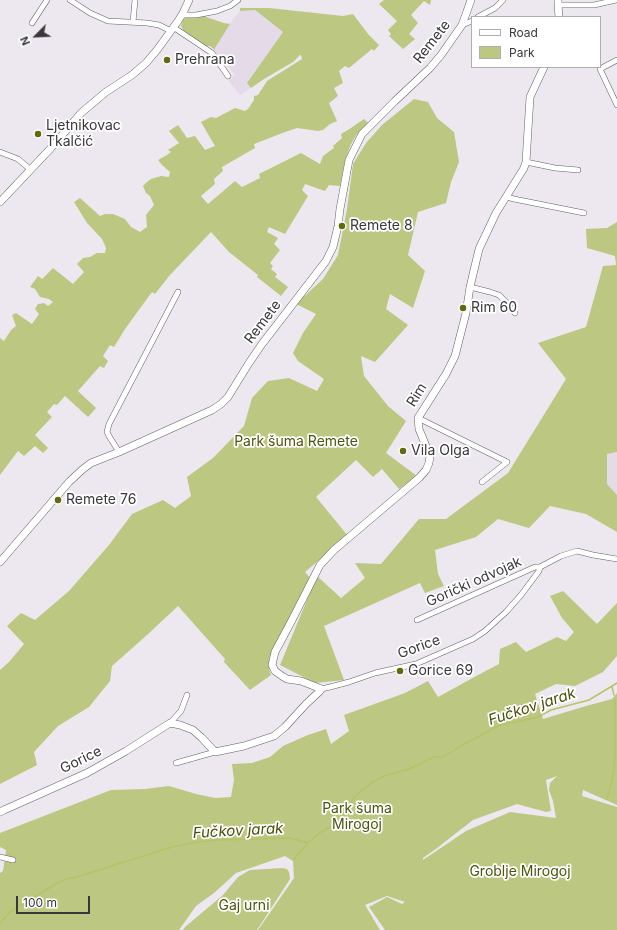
<!DOCTYPE html>
<html>
<head>
<meta charset="utf-8">
<style>
  body { margin:0 }
  #map { position:relative; width:617px; height:930px; overflow:hidden; background:#ede8ef; font-family:Inter,sans-serif }
  canvas { display:block }
  .legend { position:absolute; left:471px; top:16px; width:130px; height:52px; box-sizing:border-box; background:#fff; border:1px solid #b0afb0; margin:0; padding:5px 7px; list-style:none; font-size:12px; color:#39373a }
  .legend li { display:flex; align-items:center; gap:8px; height:20px }
  .legend b { width:20px; border:1px solid #b0afb0 }
  .north { position:absolute; left:16px; top:16px; width:40px; height:40px; -webkit-text-stroke:3px #fff; paint-order:stroke; rotate:246deg; font-size:11px; font-weight:700; line-height:16px; text-align:center; color:#39373a }
  .north::after { content:''; display:block; margin:auto; width:14px; height:18px; background:#39373a; clip-path:polygon(50% 0,100% 100%,50% 72%,0 100%) }
  .scale { position:absolute; left:16px; top:896px; width:74px; height:18px; box-sizing:border-box; border:2px solid #39373a; border-top:0; padding-left:5px; font-size:12px; line-height:14px; white-space:nowrap; color:#39373a; -webkit-text-stroke:3px #fff; paint-order:stroke }
</style>
</head>
<body>
<div id="map">
<canvas width="617" height="930"></canvas>
<ul class="legend">
<li><b style="height:5px;background:#fff"></b>Road</li>
<li><b style="height:11px;background:#bcc781"></b>Park</li>
</ul>
<div class="north">N</div>
<div class="scale">100 m</div>
</div>
<script>
const g = document.querySelector('canvas').getContext('2d');
g.lineJoin = 'round';
function fill(path, color) { g.fillStyle = color; g.fill(path, 'evenodd'); }
const toPath = rows => new Path2D(rows.map(r => 'M' + r).join(''));
function trace(path, color, width, dash) { g.strokeStyle = color; g.lineWidth = width; g.lineCap = dash ? 'butt' : 'round'; g.setLineDash(dash || []); g.stroke(path); }
function write(font, color, halo, rows, align = 'center') {
  g.font = font + ' Inter,sans-serif'; g.lineWidth = 3.5; g.setLineDash([]); g.textBaseline = 'middle'; g.strokeStyle = halo; g.fillStyle = color; for (const [text, x, y, turn = 0] of rows) {
    g.save(); g.translate(x, y); g.rotate((+turn || 0) * Math.PI / 180); g.textAlign = isNaN(turn) ? turn : align; if (halo) g.strokeText(text, 0, 0); g.fillText(text, 0, 0); g.restore();
  }
}
const built = toPath([
  [241,10,255,10,283,32,248,83,251,88,240,95,239,94,228,80,235,75,225,63,224,64,214,52,215,48,222,36,234,18],
  [617,452,617,495,607,484,607,454]
]);
const green = toPath([
  [384,0,431,0,430,5,424,1,411,15,418,23,409,34,415,39,403,49,389,36,391,34,388,30,397,21,379,4],
  [240,8,269,8,343,16,353,14,368,34,379,45,374,51,372,49,349,68,345,66,339,71,343,83,334,88,338,96,329,103,337,121,330,124,323,130,318,131,297,128,285,132,254,144,255,148,222,167,223,171,214,179,215,184,201,196,208,204,235,181,242,187,260,178,259,174,301,153,320,164,323,156,334,148,333,146,342,138,341,134,351,128,364,119,368,123,357,134,351,144,345,160,340,186,329,185,325,191,305,184,302,190,308,196,285,234,269,227,267,232,278,238,274,244,280,250,270,263,273,266,271,269,277,274,275,277,288,287,281,296,257,277,258,275,229,252,211,232,170,275,155,294,152,292,125,329,114,347,110,345,103,356,108,361,104,368,100,366,78,391,96,408,88,417,65,396,57,405,54,404,47,412,52,417,35,435,48,448,43,453,35,446,24,456,18,451,0,475,0,338,4,341,11,330,16,326,12,315,16,313,32,324,39,314,35,309,38,304,44,303,48,306,53,302,49,299,40,297,35,289,30,287,38,276,42,279,53,268,73,284,84,272,77,264,83,258,90,257,97,253,105,253,106,248,102,239,87,223,74,202,80,198,100,216,105,214,113,214,125,219,131,227,140,232,147,227,146,215,154,205,150,196,146,193,143,186,147,182,151,179,161,176,169,177,170,172,162,165,158,160,167,155,171,152,168,150,179,143,169,131,178,125,187,138,195,136,205,150,215,146,201,122,211,117,216,118,235,108,245,111,248,109,254,100,254,96,258,95,267,81,302,59,301,55,300,55,293,62,264,79,251,88,247,83,283,32,255,10,240,11],
  [206,15,206,17,224,23,230,24,215,48,215,50,210,46,206,46,202,44,183,30,181,26,183,20,187,16],
  [414,99,428,102,437,118,454,132,459,162,451,182,446,203,418,212,408,255,425,271,413,308,390,294,386,309,408,325,375,362,361,356,364,376,388,406,406,421,386,453,417,476,399,489,382,469,373,477,356,460,316,497,348,536,305,572,311,579,269,658,269,669,271,675,250,690,224,662,225,659,178,606,147,635,112,666,110,681,89,707,58,726,34,752,37,765,0,784,0,670,9,662,24,644,7,626,21,613,35,620,69,591,109,545,132,514,163,500,175,508,191,496,187,477,213,458,244,426,252,398,268,381,289,378,317,391,324,379,298,361,293,353,303,333,316,314,296,304,323,279,338,255,347,209,353,164,366,143,382,125],
  [617,222,617,452,607,454,607,484,617,495,617,532,586,514,550,506,529,528,498,519,476,537,435,550,438,574,444,586,425,593,420,583,324,626,344,680,315,683,280,665,317,576,341,598,365,578,355,563,381,564,419,519,446,519,508,473,566,379,538,343,586,327,603,266,616,265,615,256,587,248,586,229,607,228],
  [563,591,597,624,617,603,617,656,603,672,575,686,556,684,535,694,543,719,586,706,612,699,617,693,617,805,583,790,582,796,617,807,617,930,385,930,369,907,387,897,402,904,405,902,387,896,365,905,380,930,258,930,294,878,293,861,285,856,236,873,214,893,196,906,179,930,0,930,0,873,3,871,6,850,0,847,0,833,111,790,145,789,169,786,196,794,215,798,231,797,234,780,232,764,252,763,270,757,283,746,308,735,326,729,331,744,349,731,344,715,405,693,428,681,438,697,480,674,499,664,500,649,516,642,526,652,557,637,566,641,574,632,562,618,550,596],
  [557,776,550,783,549,790,553,801,556,818,510,812,466,831,423,860,423,858,437,848,473,820,517,804,546,812,551,811,546,780],
  [282,868,287,869,289,872,290,879,257,930,183,930,185,927,223,895,238,877,250,870]
]);
const stream = toPath([
  [612,687,614,695],
  [607,799,611,784,614,769,615,753,615,700],
  [294,859,307,844],
  [0,923,10,912,57,883,66,879,80,876,172,847,197,842,216,840,290,838,308,843,321,832,335,824,341,818,355,796,371,783,384,776,409,769,434,757,442,757,450,753,459,747,498,726,538,717,551,710,589,700,617,683]
]);
const minor = toPath([
  [70,0,90,13,108,21,147,23,159,25,171,31],
  [558,5,594,5,616,0],
  [182,15,196,15,217,11,230,6,238,0],
  [478,17,495,8,503,0],
  [133,22,135,0],
  [32,23,47,0],
  [462,25,472,21],
  [173,27,212,53,228,76],
  [617,60,600,69,617,105],
  [0,152,18,159,31,170],
  [526,162,555,168,578,170],
  [507,197,514,199,584,213],
  [470,287,490,292,499,295,503,299,515,313],
  [418,418,507,462,482,482],
  [119,452,109,436,107,432,109,424,178,292],
  [417,620,535,567,540,567],
  [321,689,330,687,349,682,375,673,416,664,473,639,485,631,506,612,521,595,539,571,540,567,561,556,577,551,593,555,617,559],
  [170,723,181,711,187,695],
  [176,763,215,752],
  [0,857,13,860]
]);
const tertiary = toPath([
  [558,0,558,5,559,17],
  [0,562,69,482,83,469,91,463,119,452,212,410,221,404,228,397,249,363,262,344,326,261,333,247,338,226,340,209,349,160,362,134,395,101,430,68,441,55,462,25,471,0],
  [0,812,4,810,87,773,126,751,170,723,180,725,193,730,202,738,215,752,244,746,274,736,285,727,306,704,320,691,321,689,319,688,301,681,287,679,282,676,275,671,272,665,275,652,291,622,320,565,334,550,419,478,426,470,429,463,430,456,419,429,418,418,446,374,455,356,466,313,470,287,479,249,496,213,524,168,526,162,530,97,544,67]
]);
const secondary = toPath([
  [0,202,51,148,81,113,106,92,132,75,146,63,157,50,178,21,183,13,189,0]
]);
const markers = [
  [167,60,4,"#616a0f"],
  [38,134,4,"#616a0f"],
  [342,226,4,"#616a0f"],
  [463,308,4,"#616a0f"],
  [403,451,4,"#616a0f"],
  [58,500,4,"#616a0f"],
  [400,671,4,"#616a0f"]
];
const streetNames = [
  ["Remete",432,42,-52],
  ["Remete",263,322,-53],
  ["Rim",417,395,-58],
  ["Gorički odvojak",474,582,-24],
  ["Gorice",419,647,-20],
  ["Gorice",81,760,-26]
];
const poiNames = [
  ["Prehrana",175,60],
  ["Ljetnikovac",46,126],
  ["Tkalčić",46,142],
  ["Remete 8",350,226],
  ["Rim 60",471,308],
  ["Vila Olga",411,451],
  ["Remete 76",66,500],
  ["Gorice 69",408,671]
];
const parkNames = [
  ["Park šuma Remete",296,442],
  ["Park šuma",357,809],
  ["Mirogoj",357,825],
  ["Groblje Mirogoj",520,872],
  ["Gaj urni",244,906]
];
const waterNames = [
  ["Fučkov jarak",532,707,-18],
  ["Fučkov jarak",238,831,-3]
];
fill(built, '#e4dae8');
fill(green, '#bcc781');
trace(stream, '#b7c365', 1.5);
trace(minor, '#635f65', 6);
trace(tertiary, '#635f65', 8);
trace(secondary, '#635f65', 8);
trace(minor, '#fff', 5);
trace(tertiary, '#fff', 7);
trace(secondary, '#fff', 7);
for (const [x, y, r, color] of markers) { const dot = new Path2D(); dot.arc(x, y, r, 0, 2 * Math.PI); g.fillStyle = color; g.fill(dot); trace(dot, '#fff', 1.5); }
write('14px', '#39373a', '#fff', streetNames);
write('14px', '#39373a', '#fff', poiNames, 'left');
write('14px', '#4d540c', '#fff', parkNames);
write('italic 15px', '#4a5108', '#fff', waterNames);
</script>
</body>
</html>
